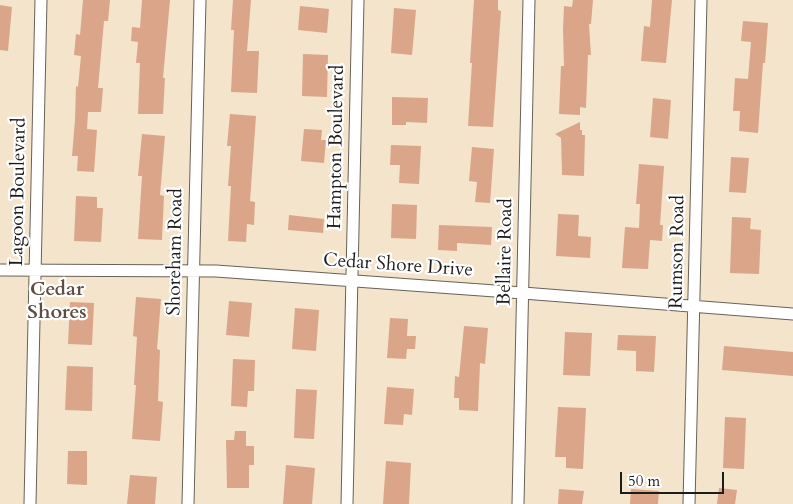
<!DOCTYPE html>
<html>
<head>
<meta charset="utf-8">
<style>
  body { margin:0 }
  #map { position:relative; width:793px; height:504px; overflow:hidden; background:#f3e4cb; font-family:Cardo,serif }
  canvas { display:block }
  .scale { position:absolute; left:620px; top:472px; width:104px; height:22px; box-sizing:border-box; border:2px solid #1c1c1c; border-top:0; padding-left:6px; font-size:15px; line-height:18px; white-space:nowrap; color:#1c1c1c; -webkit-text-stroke:4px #fff; paint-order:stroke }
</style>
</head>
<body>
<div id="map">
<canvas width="793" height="504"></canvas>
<div class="scale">50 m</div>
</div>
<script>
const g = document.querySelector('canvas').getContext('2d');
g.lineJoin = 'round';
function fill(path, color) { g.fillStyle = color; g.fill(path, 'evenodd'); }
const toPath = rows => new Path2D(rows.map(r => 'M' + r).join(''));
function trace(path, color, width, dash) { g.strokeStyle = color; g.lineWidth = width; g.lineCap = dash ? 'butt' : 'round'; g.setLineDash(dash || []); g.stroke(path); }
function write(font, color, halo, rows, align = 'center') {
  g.font = font + ' Cardo,serif'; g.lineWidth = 4.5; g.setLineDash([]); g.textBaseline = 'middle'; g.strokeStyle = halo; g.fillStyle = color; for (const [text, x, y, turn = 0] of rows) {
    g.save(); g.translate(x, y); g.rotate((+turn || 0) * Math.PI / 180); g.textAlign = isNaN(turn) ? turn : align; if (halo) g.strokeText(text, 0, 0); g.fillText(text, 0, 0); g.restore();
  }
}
const building = toPath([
  [83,0,110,0,108,21,104,21,98,88,103,88,101,112,88,112,87,129,97,130,94,172,77,171,78,156,72,156,75,120,76,86,78,87,81,56,74,55,76,34,80,35],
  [142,0,170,0,163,78,165,78,163,114,138,114,140,63,136,63,138,42,131,41,132,27,140,28],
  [233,0,251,0,247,51,259,51,257,93,231,92,234,30,231,30],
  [474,0,498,0,498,10,501,11,493,127,468,126,472,63,470,63],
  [573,0,593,0,591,24,589,24,591,55,588,55,586,108,580,107,580,115,559,114,561,66,564,66,563,29,564,6,572,7],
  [652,0,672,0,666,63,641,61,644,26,650,27],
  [0,5,12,7,8,51,0,50],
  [300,6,329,9,327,33,298,30],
  [394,8,416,10,412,55,391,53],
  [743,21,768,23,765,63,763,63,758,133,739,131,740,111,733,111,735,78,748,79,751,42,741,41],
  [303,54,328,55,327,97,302,96],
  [392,97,428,98,427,123,406,122,406,125,392,125],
  [653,98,671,100,668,139,650,137],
  [230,114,256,116,250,201,255,202,254,225,247,224,246,242,228,241,231,186,228,186,231,146,227,146],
  [580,122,580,130,582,130,582,135,585,135,584,176,562,175,561,138,555,134],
  [304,129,322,130,321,140,326,140,324,163,301,161],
  [142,134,165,136,160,195,164,196,162,240,138,239,142,176,138,176],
  [391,145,421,146,419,184,399,183,400,165,390,165],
  [472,147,494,149,490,203,475,202,477,182,469,181],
  [731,157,749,158,746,193,729,192],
  [639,164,664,166,660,225,663,225,662,241,650,240,648,269,622,268,625,227,639,228,640,204,636,204],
  [76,196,97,197,97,208,103,208,101,242,74,241],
  [392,204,417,205,416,239,391,238],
  [558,214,579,215,578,236,591,237,590,258,556,256],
  [289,215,324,219,323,233,288,230],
  [732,217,751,218,750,229,761,230,759,274,730,273],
  [439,225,492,227,491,245,457,243,457,251,438,250],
  [136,297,161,299,157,349,160,350,158,401,163,402,160,441,132,439,136,385,134,385,137,337,133,336],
  [229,301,252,303,249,337,226,335],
  [70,302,94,303,92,345,68,344],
  [295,308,319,310,316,351,292,349],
  [390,318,408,319,407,336,416,336,415,349,407,349,406,359,387,358],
  [464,326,488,328,485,364,480,363,478,411,459,410,459,398,454,398,455,376,459,377],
  [565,332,592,333,590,376,563,375],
  [618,335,656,336,654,372,636,371,636,351,617,350],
  [724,346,793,352,793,376,722,370],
  [233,359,255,360,254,391,248,391,247,407,231,406],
  [67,366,93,367,92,411,65,410],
  [387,387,414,389,412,415,404,414,403,425,384,424],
  [296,389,317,390,314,439,294,438],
  [558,407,586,408,583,469,566,468,566,457,555,457],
  [725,417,746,418,744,469,723,468],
  [235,431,246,431,246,446,254,446,254,465,249,465,249,488,227,488,226,440,234,440],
  [68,451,87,451,87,485,67,484],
  [386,461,411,463,409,504,383,504],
  [286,465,315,468,312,504,283,504],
  [130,475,157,477,155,504,127,504],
  [719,488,737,490,735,504,717,504],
  [559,489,584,491,582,504,558,504],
  [631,489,659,491,658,504,630,504]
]);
const street = toPath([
  [0,270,216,271,523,293,793,314],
  [30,504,41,0],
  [188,504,200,0],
  [347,504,358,0],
  [518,504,529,0],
  [689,504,701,0]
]);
const streetNames = [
  ["Hampton Boulevard",337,147,-89],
  ["Lagoon Boulevard",19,192,-89],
  ["Shoreham Road",176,252,-89],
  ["Bellaire Road",506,252,-89],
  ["Rumson Road",678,252,-89],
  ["Cedar Shore Drive",398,266,4]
];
const neighbourhoodNames = [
  ["Cedar",57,290],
  ["Shores",57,313]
];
fill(building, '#dba58a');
trace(street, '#676259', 13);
trace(street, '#fff', 11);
write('19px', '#1c1c1c', '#fff', streetNames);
write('bold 20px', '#5f4c42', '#fff', neighbourhoodNames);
</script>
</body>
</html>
